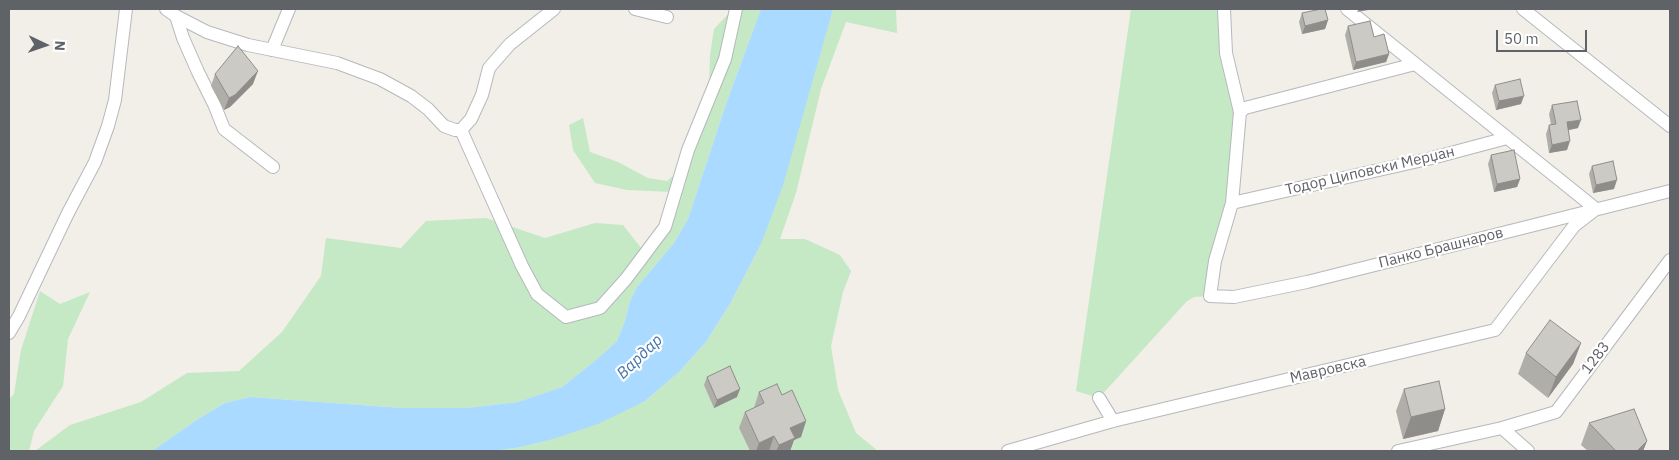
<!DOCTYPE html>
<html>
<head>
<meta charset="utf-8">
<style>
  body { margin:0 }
  #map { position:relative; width:1679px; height:460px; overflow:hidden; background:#f1efe8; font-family:"IBM Plex Sans",sans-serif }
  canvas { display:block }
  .frame { position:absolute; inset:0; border:10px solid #5f6368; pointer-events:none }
  .north { position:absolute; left:20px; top:20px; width:50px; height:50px; -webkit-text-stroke:4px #fff; paint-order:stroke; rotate:93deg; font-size:14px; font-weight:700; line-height:20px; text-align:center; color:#5f6368 }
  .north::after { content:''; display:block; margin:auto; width:18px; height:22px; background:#5f6368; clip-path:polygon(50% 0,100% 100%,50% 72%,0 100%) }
  .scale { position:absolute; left:1496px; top:30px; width:91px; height:22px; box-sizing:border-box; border:2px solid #5f6368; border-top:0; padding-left:6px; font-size:15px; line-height:18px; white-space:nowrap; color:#5f6368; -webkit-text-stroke:4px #fff; paint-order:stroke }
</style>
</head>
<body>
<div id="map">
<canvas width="1679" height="460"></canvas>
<div class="frame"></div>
<div class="north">N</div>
<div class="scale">50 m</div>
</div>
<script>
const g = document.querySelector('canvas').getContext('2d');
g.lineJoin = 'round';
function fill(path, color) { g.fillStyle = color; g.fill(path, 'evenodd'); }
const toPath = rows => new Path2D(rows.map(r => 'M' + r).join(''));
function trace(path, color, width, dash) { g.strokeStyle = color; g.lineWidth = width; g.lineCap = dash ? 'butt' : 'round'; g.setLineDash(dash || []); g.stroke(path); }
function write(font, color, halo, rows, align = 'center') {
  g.font = font + ' "IBM Plex Sans",sans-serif'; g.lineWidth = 4.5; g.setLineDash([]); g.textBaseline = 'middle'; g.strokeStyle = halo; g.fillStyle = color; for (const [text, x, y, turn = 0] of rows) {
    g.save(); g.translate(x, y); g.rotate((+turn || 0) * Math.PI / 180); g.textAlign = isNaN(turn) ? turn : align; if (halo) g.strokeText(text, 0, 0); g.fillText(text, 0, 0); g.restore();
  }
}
const green = toPath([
  [733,9,761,9,726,104,688,219,674,243,637,287,630,301,625,321,617,341,596,360,562,387,518,402,467,408,402,408,250,397,225,403,198,419,152,451,35,451,70,425,141,402,187,373,239,371,282,332,321,276,326,238,401,248,426,221,486,218,545,238,595,223,623,225,642,249,667,214,672,192,627,190,595,183,573,150,569,125,583,118,590,152,618,162,648,178,667,181,691,161,709,86,710,55,714,29],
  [833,9,896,9,897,33,846,22,821,89,796,193,780,239,805,239,840,255,851,271,843,292,831,346,838,390,856,433,878,451,788,451,785,444,801,436,759,419,739,428,750,451,488,451,516,448,550,440,645,401,679,372,706,342,731,302,761,244],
  [1131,9,1224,9,1240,112,1235,172,1210,296,1194,297,1187,301,1099,398,1076,391],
  [40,291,60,304,90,292,68,339,63,386,34,431,29,451,9,451,9,399,14,394,21,350]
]);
const water = toPath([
  [761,9,833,9,783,185,761,244,731,302,706,342,679,372,645,401,598,424,550,440,516,448,490,451,152,451,198,419,225,403,250,397,402,408,467,408,518,402,562,387,596,360,617,341,625,321,630,301,637,287,674,243,688,219,726,104]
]);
const minor = toPath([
  [166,9,176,16,207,32,248,45,337,63,380,79,411,96,428,109,444,126,455,130,461,130,471,119,482,95,489,68,510,44,554,9],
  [635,9,667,17],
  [1224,9,1226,53,1240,112,1232,203,1215,261,1210,296,1234,297,1307,282,1670,191],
  [1523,9,1670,126],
  [176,16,183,38,198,72,214,104,224,129,273,167],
  [272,50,289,9],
  [1240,112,1245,108,1415,64],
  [461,130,522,266,537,294,566,317,600,308,626,279,665,227,688,150,725,59,736,9],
  [1232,203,1432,158,1507,138],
  [9,333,19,316,68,213,95,162,108,126,115,100,126,9],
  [1099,398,1113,421],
  [1502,428,1528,451],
  [1008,451,1113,421,1495,330,1574,226,1596,209,1347,9],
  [1398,451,1502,428,1556,412,1670,260]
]);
const wall = toPath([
  [1302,13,1328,20,1325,29,1302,34,1299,22],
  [1348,26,1374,37,1389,54,1386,62,1353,70,1345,35],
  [215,74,253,84,230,107,224,110,211,86],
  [1495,85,1521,104,1496,110,1492,93],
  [1552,105,1578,128,1569,130,1567,150,1549,153,1546,134,1549,125,1551,125,1549,114],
  [1491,155,1520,179,1517,187,1494,192,1488,164],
  [1592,166,1614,189,1593,193,1589,174],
  [1670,208,1670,231,1669,231,1669,212],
  [1581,343,1573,364,1548,398,1518,374,1526,353],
  [707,377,737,397,714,408,704,385],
  [1404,389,1445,409,1438,431,1403,439,1396,411],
  [759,392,782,395,806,421,801,437,794,440,790,451,750,451,739,428,745,412,754,408],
  [1589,423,1647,441,1643,451,1588,451,1581,445]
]);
const shadedWall = toPath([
  [1359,9,1374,9,1357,12],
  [1328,20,1325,29,1302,34,1305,26],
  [1389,54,1386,62,1353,70,1356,62],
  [258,71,253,84,230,107,224,110,229,98],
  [1524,96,1521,104,1496,110,1499,101],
  [1581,120,1578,128,1564,131,1567,122],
  [1570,141,1567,150,1549,153,1552,145],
  [1520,179,1517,187,1494,192,1497,184],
  [1617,180,1614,189,1593,193,1596,185],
  [1581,343,1573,364,1548,398,1556,377],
  [740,389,737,397,714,408,717,400],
  [1445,409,1438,431,1403,439,1411,417],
  [806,421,801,437,794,440,790,451,776,451,779,445,790,428],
  [774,436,769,451,756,451,759,443],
  [1647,441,1643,451,1637,451]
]);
const building = toPath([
  [1321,9,1325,9,1328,20,1305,26,1302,13,1321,9],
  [1370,21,1374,37,1384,34,1389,54,1356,62,1348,26,1370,21],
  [238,46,258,71,235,95,229,98,215,74,238,46],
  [1520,79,1524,96,1499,101,1495,85,1520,79],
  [1577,101,1581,120,1567,122,1570,141,1552,145,1549,125,1556,124,1552,105,1577,101],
  [1514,150,1520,179,1497,184,1491,155,1514,150],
  [1613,161,1617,180,1596,185,1592,166,1613,161],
  [1550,320,1581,343,1556,377,1526,353,1550,320],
  [730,366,740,389,717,400,707,377,730,366],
  [1439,381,1445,409,1411,417,1404,389,1439,381],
  [777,384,782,395,792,390,806,421,790,428,795,438,779,445,774,436,759,443,745,412,764,403,759,392,777,384],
  [1634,409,1647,441,1637,451,1616,451,1589,423,1634,409]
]);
const streetNames = [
  ["Тодор Циповски Мерџан",1370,171,-13],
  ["Панко Брашнаров",1441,248,-14],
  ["1283",1596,358,-53],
  ["Мавровска",1328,370,-13]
];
const waterNames = [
  ["Вардар",640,357,-44]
];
fill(green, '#c5e8c5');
fill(water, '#aadaff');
trace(minor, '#b5b8bc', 14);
trace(minor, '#fff', 12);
fill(wall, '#afaea9');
fill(shadedWall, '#8f8d8a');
fill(building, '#cccac5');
trace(building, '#8f8d8a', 1);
write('15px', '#5f6368', '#fff', streetNames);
write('italic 16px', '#4174aa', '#fff', waterNames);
</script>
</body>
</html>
